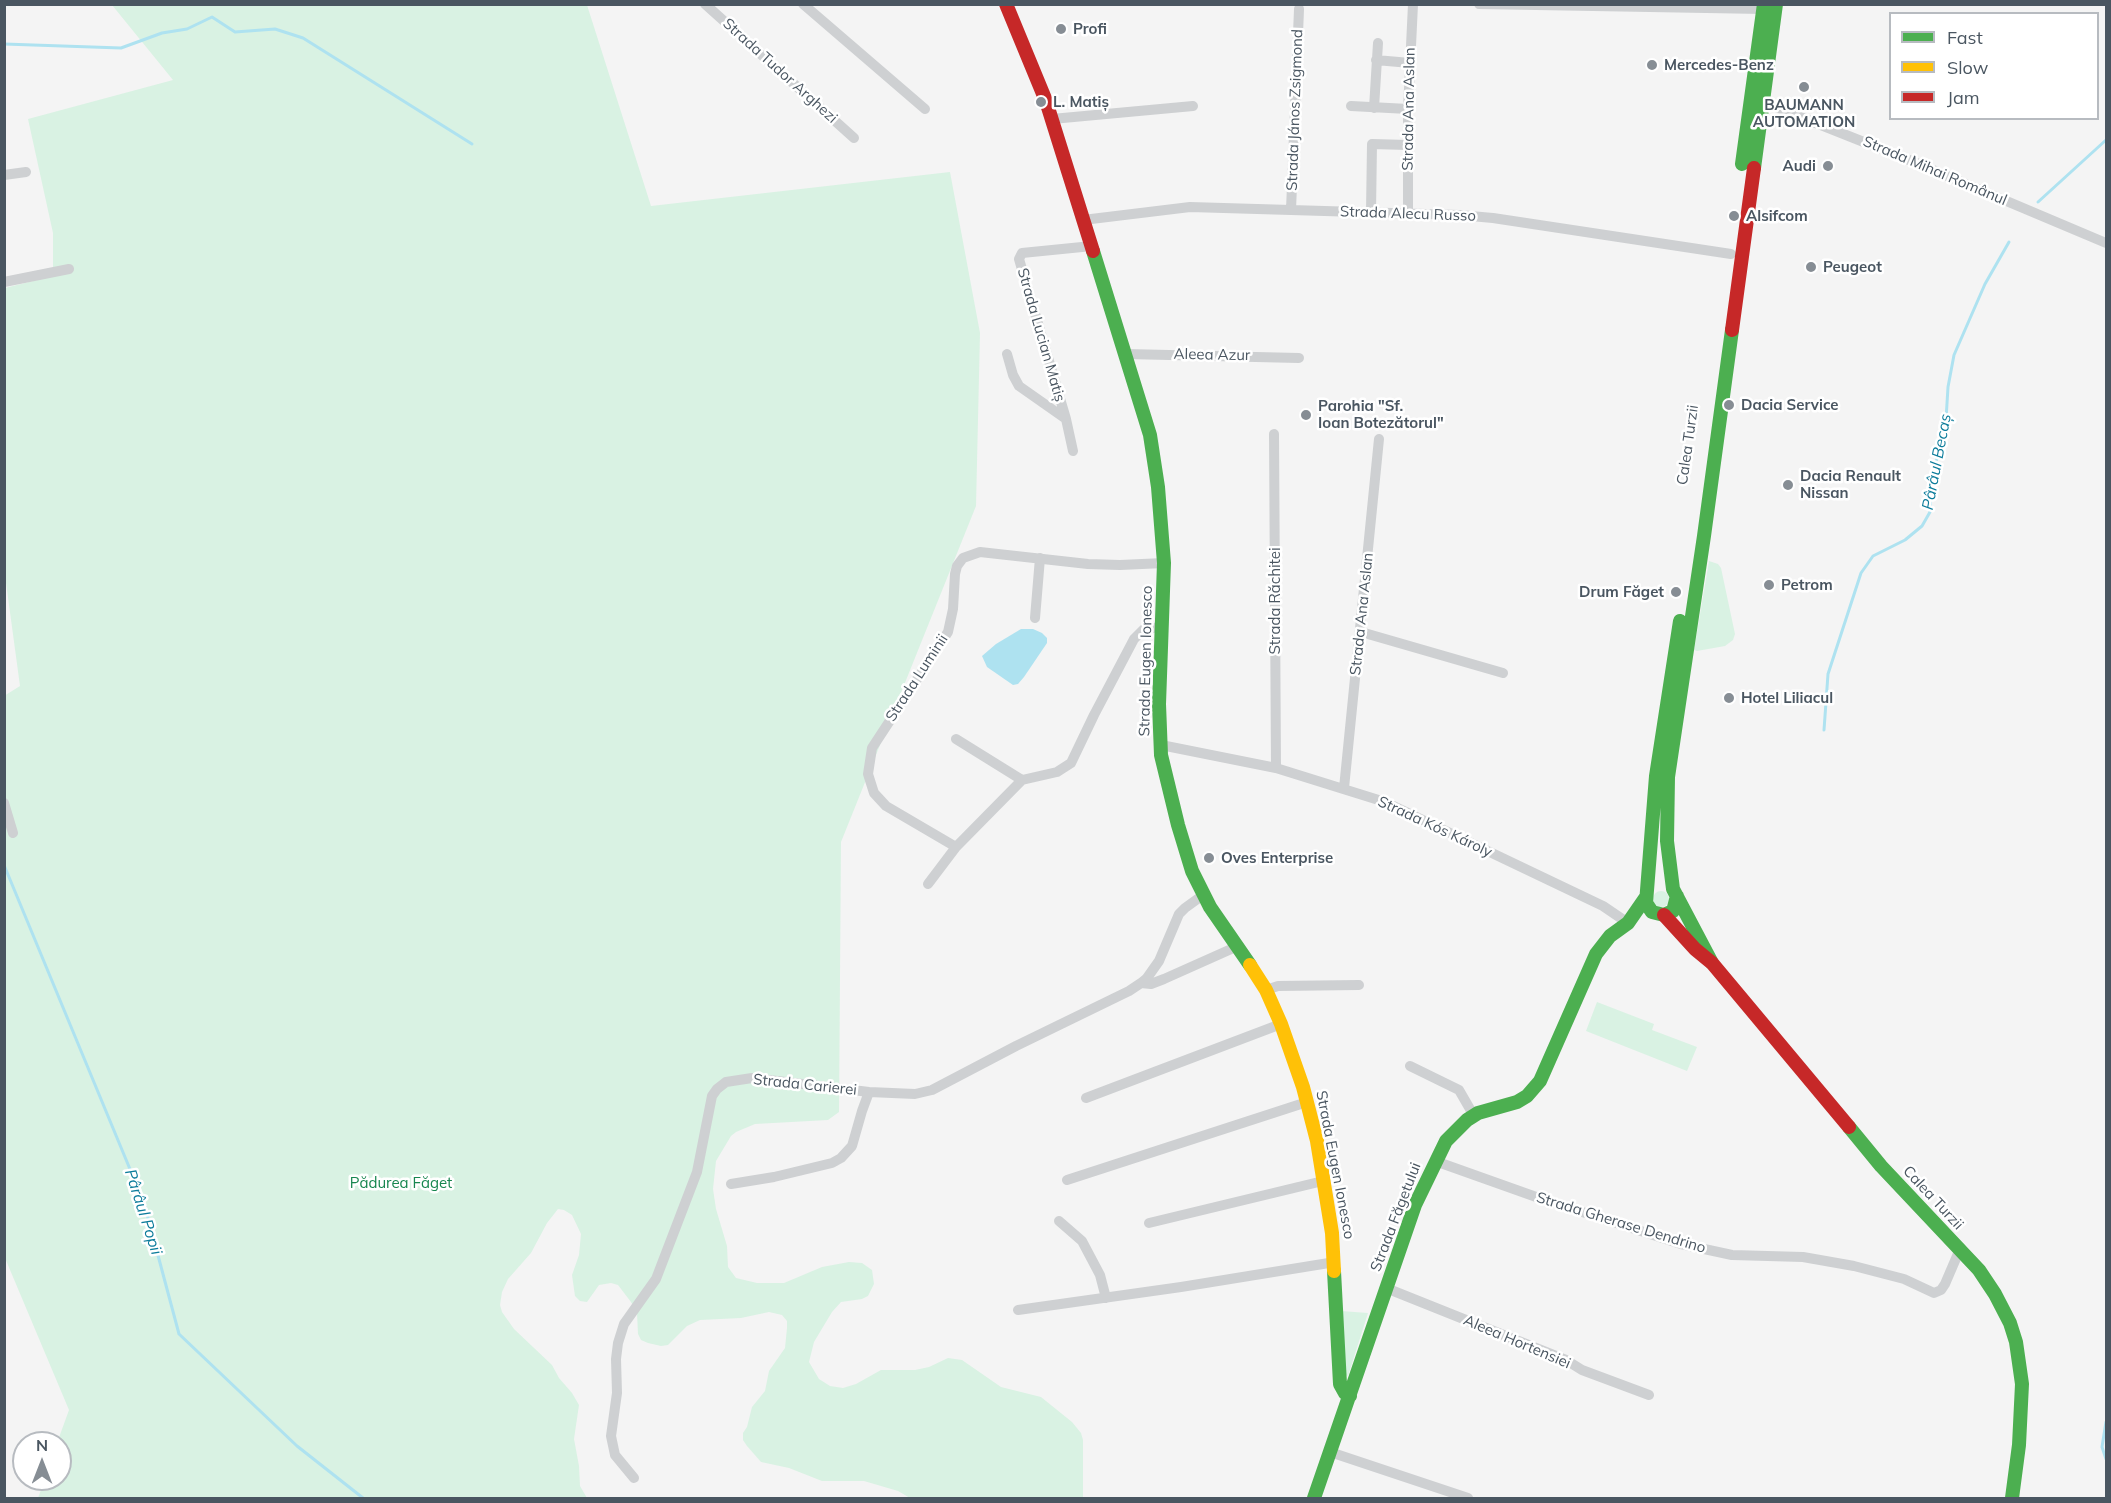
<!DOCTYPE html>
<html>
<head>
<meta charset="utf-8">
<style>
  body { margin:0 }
  #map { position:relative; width:2111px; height:1503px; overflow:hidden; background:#f4f4f4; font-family:Mulish,sans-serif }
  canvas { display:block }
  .frame { position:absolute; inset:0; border:6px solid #4a5661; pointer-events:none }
  .legend { position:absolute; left:1889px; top:12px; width:210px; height:108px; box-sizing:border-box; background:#fff; border:2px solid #b7bbc0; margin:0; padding:8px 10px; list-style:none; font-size:18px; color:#4a5661 }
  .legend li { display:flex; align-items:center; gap:12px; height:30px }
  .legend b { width:30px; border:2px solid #b7bbc0 }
  .north { position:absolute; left:12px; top:1431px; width:60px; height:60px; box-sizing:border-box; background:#fff; border:2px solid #b7bbc0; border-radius:50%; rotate:0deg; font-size:16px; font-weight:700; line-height:24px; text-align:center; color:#4a5661 }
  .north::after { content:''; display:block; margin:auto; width:21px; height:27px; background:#868d94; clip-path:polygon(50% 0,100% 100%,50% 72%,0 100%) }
</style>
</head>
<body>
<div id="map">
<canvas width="2111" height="1503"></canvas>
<div class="frame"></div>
<ul class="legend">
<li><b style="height:8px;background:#4caf50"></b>Fast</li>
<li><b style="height:8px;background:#ffc107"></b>Slow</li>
<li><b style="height:8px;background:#c62828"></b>Jam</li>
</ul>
<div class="north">N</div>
</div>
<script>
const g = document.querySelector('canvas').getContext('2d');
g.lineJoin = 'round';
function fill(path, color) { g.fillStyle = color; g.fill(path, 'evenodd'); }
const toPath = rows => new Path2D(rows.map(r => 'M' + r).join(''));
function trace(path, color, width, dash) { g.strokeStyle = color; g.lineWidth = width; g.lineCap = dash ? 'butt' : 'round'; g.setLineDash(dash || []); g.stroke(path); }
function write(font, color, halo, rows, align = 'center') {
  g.font = font + ' Mulish,sans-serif'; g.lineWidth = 5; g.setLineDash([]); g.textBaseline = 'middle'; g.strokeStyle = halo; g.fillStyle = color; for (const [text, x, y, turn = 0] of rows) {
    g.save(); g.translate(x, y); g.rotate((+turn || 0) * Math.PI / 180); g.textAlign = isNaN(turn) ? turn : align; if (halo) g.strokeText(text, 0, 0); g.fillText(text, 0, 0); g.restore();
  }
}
const green = toPath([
  [112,5,587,5,651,206,950,172,980,333,976,506,841,842,839,1112,828,1120,755,1124,736,1132,731,1136,716,1161,713,1189,716,1209,727,1246,728,1267,736,1278,757,1283,784,1283,822,1267,849,1262,862,1263,872,1270,874,1284,868,1296,862,1299,841,1302,832,1312,814,1342,809,1362,819,1379,830,1386,843,1388,856,1384,881,1370,915,1370,929,1367,948,1358,962,1360,1001,1387,1041,1397,1072,1422,1081,1433,1083,1440,1083,1498,910,1498,898,1491,864,1481,822,1481,789,1468,761,1462,747,1446,743,1440,743,1433,747,1427,752,1407,765,1391,769,1371,785,1348,787,1328,787,1321,782,1315,769,1312,741,1318,700,1320,687,1326,668,1345,661,1346,648,1343,641,1340,638,1334,637,1313,631,1302,618,1285,611,1283,599,1285,587,1302,580,1301,575,1296,572,1275,579,1255,581,1234,572,1215,564,1210,558,1209,547,1223,531,1253,508,1279,502,1292,500,1305,502,1312,514,1329,552,1365,559,1378,572,1393,579,1405,574,1439,579,1466,580,1486,587,1498,38,1498,45,1479,60,1479,60,1443,57,1443,69,1410,5,1258,4,696,20,686,4,568,5,288,53,276,53,233,28,119,173,80],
  [1709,561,1718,564,1721,568,1735,634,1733,640,1725,646,1697,651,1694,650],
  '1653 899a8 8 0 1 1 16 0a8 8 0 1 1-16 0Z',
  [1597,1002,1654,1024,1652,1030,1697,1047,1687,1071,1586,1031],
  [1341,1311,1368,1313,1348,1376,1341,1373]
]);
const water = toPath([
  [1021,629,1033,629,1042,633,1047,638,1047,643,1024,677,1018,684,1013,685,987,667,982,656,996,644]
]);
const stream = toPath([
  [4,44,121,48,162,33,187,29,212,17,235,32,275,29,303,38,472,144],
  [2038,202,2106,140],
  [1824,730,1828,674,1861,573,1873,556,1905,540,1922,526,1930,512,1932,473,1945,436,1948,387,1954,355,1985,284,2009,242],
  [4,865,144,1203,179,1334,297,1446,363,1498],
  [2106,1422,2102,1447,2106,1459]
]);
const street = toPath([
  [705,4,854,138],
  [803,4,925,109],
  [1479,4,1763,9],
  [1376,60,1410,63],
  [1763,102,1914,162,2106,243],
  [1351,106,1408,109],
  [1374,108,1378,43],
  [1052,119,1193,106],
  [4,175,26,172],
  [1291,210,1299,9],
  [1371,212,1372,144,1408,145],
  [1408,213,1408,109,1413,4],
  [1083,220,1190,207,1459,215,1493,218,1731,254],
  [4,282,69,269],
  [1007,354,1013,375,1019,386,1066,419],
  [1126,354,1299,358],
  [1274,434,1276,768],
  [1073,451,1066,419,1019,259,1022,253,1092,246],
  [1035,618,1040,558],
  [1161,627,1144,629,1134,639,1094,715,1071,763,1057,772,1022,780,956,847,886,806,874,793,868,774,872,748,948,632,953,609,955,574,957,566,963,558,980,552,1088,564,1120,565,1164,563],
  [1361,632,1503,673],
  [956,739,1022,780],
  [1161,745,1276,768,1385,802,1603,906,1628,923],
  [1344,788,1379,439],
  [4,803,13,833],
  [928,884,956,847],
  [1141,983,1151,984,1164,979,1238,946],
  [1266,990,1278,986,1359,985],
  [1410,1066,1459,1090,1474,1116],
  [1086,1098,1281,1024],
  [1435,1161,1539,1198,1681,1244,1732,1255,1803,1257,1854,1266,1904,1279,1934,1293,1941,1290,1945,1284,1960,1249],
  [1067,1180,1307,1102],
  [731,1184,774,1177,832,1163,841,1158,852,1146,862,1111,869,1092],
  [1059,1221,1082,1241,1100,1275,1106,1298],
  [1149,1223,1323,1181],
  [1386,1288,1566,1360,1582,1370,1649,1395],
  [1018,1310,1181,1287,1335,1262],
  [1330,1452,1468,1498],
  [634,1478,615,1455,611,1436,617,1393,616,1359,618,1343,624,1324,656,1279,697,1172,712,1096,717,1089,726,1082,752,1078,869,1092,915,1094,932,1090,1016,1046,1129,991,1141,983,1147,978,1159,961,1179,914,1185,908,1203,895]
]);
const fast = toPath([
  [1742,164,1764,4],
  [1754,168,1776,4],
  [1093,251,1150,435,1158,487,1164,563,1159,704,1161,755,1178,825,1192,871,1210,907,1250,965],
  [1677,896,1673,911,1664,915,1652,912,1646,903,1656,776,1680,621],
  [1712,963,1673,889,1667,841,1668,777,1704,536,1732,330],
  [1849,1127,1881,1166,1979,1270,1995,1294,2010,1323,2016,1342,2022,1384,2019,1445,2012,1498],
  [1334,1271,1340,1384,1345,1393,1350,1396],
  [1314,1498,1415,1205,1446,1141,1467,1120,1478,1113,1517,1102,1527,1096,1540,1081,1596,954,1610,936,1628,923,1646,897]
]);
const slow = toPath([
  [1250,965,1266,990,1281,1024,1303,1087,1317,1141,1332,1233,1334,1271]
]);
const jam = toPath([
  [1006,4,1046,101,1093,251],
  [1732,330,1754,168],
  [1664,915,1695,949,1712,963,1849,1127]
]);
const markers = [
  [1061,29,6,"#868d94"],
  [1652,65,6,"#868d94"],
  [1804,87,6,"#868d94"],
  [1041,102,6,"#868d94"],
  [1828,166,6,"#868d94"],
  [1734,216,6,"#868d94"],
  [1811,267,6,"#868d94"],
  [1729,405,6,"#868d94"],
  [1306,415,6,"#868d94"],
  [1788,485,6,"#868d94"],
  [1769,585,6,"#868d94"],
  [1676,592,6,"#868d94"],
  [1729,698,6,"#868d94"],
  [1209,858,6,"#868d94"]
];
const poiNames = [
  ["Profi",1073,29],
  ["Mercedes-Benz",1664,65],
  ["L. Matiș",1053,102],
  ["BAUMANN",1804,105,"center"],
  ["AUTOMATION",1804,122,"center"],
  ["Audi",1816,166,"right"],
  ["Alsifcom",1746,216],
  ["Peugeot",1823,267],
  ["Dacia Service",1741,405],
  ["Parohia \"Sf.",1318,406],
  ["Ioan Botezătorul\"",1318,423],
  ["Dacia Renault",1800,476],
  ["Nissan",1800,493],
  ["Petrom",1781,585],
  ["Drum Făget",1664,592,"right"],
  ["Hotel Liliacul",1741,698],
  ["Oves Enterprise",1221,858]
];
const streetNames = [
  ["Strada Tudor Arghezi",780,71,42],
  ["Strada Ana Aslan",1409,109,-89],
  ["Strada János Zsigmond",1295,110,-88],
  ["Strada Mihai Românul",1935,171,23],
  ["Strada Alecu Russo",1408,214,2],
  ["Strada Lucian Matiș",1041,335,74],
  ["Aleea Azur",1212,355,1],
  ["Calea Turzii",1688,445,-82],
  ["Strada Răchitei",1275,601,-90],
  ["Strada Ana Aslan",1362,614,-84],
  ["Strada Eugen Ionesco",1146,661,-89],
  ["Strada Luminii",917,678,-57],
  ["Strada Kós Károly",1435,827,25],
  ["Strada Carierei",805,1085,6],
  ["Strada Eugen Ionesco",1335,1165,79],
  ["Calea Turzii",1933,1198,47],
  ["Strada Făgetului",1396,1217,-69],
  ["Strada Gherase Dendrino",1621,1223,17],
  ["Aleea Hortensiei",1517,1342,23]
];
const parkNames = [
  ["Pădurea Făget",401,1183]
];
const waterNames = [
  ["Pârâul Becaș",1937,462,-79],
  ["Pârâul Popii",143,1212,72]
];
fill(green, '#d9f2e3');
fill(water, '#aee2f0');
trace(stream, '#aee2f0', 3);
trace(street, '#ced0d2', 10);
trace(fast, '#4caf50', 14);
trace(slow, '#ffc107', 14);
trace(jam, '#c62828', 14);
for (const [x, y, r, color] of markers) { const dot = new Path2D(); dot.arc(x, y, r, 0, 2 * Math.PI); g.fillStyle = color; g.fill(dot); trace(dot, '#fff', 2); }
write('bold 15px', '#4a5661', '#fff', poiNames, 'left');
write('15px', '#4a5661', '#fff', streetNames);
write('15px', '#17864f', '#fff', parkNames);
write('italic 16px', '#0c7c9b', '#fff', waterNames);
</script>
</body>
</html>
